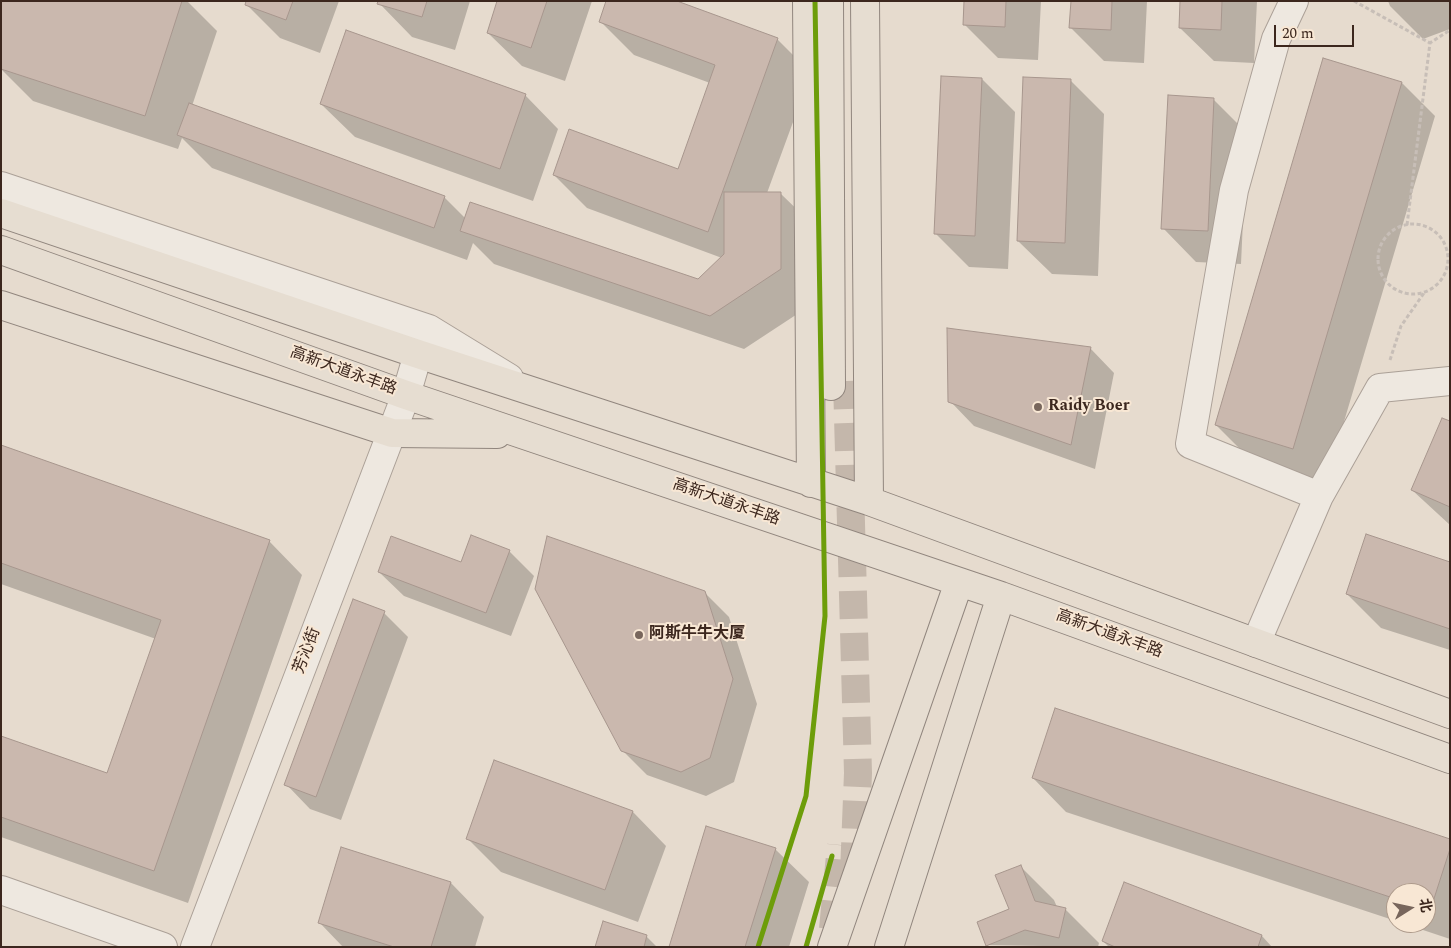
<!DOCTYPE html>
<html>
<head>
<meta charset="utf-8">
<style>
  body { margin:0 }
  #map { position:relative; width:1451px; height:948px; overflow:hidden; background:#e6dbce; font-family:Spectral,"Noto Sans SC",serif }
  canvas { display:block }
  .frame { position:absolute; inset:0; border:2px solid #3c271e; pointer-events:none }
  .north { position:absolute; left:1386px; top:883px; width:50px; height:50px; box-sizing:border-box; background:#f8e7d4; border:1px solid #ad9a8b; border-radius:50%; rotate:80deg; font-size:14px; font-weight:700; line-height:20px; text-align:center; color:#3c271e }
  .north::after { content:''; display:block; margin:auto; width:18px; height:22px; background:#78665c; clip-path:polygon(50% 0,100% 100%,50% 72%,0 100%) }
  .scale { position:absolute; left:1274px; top:25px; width:80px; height:22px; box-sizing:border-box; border:2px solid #3c271e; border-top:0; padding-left:6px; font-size:15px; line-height:18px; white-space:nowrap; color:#3c271e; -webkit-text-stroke:4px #f8e7d4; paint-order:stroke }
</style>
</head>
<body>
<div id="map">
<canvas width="1451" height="948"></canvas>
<div class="frame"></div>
<div class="north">北</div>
<div class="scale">20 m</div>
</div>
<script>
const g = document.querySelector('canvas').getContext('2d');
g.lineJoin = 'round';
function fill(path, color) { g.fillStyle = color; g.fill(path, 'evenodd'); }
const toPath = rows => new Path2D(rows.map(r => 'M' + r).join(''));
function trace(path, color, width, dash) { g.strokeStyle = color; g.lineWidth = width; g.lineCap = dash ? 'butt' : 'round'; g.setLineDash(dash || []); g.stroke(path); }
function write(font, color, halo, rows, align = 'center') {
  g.font = font + ' Spectral,"Noto Sans SC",serif'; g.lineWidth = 4; g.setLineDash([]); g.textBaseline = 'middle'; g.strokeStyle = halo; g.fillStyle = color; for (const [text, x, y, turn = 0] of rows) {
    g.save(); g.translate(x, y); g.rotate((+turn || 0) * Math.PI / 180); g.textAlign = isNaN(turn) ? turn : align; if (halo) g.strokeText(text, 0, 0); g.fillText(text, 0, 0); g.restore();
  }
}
const shadow = toPath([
  [1,1,187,1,217,31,192,106,444,197,465,218,699,280,722,258,587,208,554,175,678,171,710,83,634,55,600,21,777,39,811,73,767,193,780,193,814,226,814,303,744,349,494,264,473,243,467,260,212,168,182,138,178,149,33,101,1,69],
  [248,1,339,1,320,53,280,38,247,5],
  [379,1,470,1,455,50,412,37,379,3],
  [499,1,592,1,565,81,522,66,488,33],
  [966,1,1041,1,1038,60,998,58,964,24],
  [1072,1,1147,1,1144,63,1104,61,1070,27],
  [1182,1,1257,1,1254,63,1214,61,1180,28],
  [1388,1,1450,1,1450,29,1423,39,1390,6],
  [1324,60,1402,83,1435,116,1326,482,1249,458,1216,425],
  [982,79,1015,112,1008,269,969,267,935,233],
  [1070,80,1104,114,1098,276,1052,274,1018,241],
  [525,95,558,129,533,201,355,137,321,104],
  [1213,99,1247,133,1241,264,1196,262,1163,228],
  [1090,348,1114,373,1095,469,974,426,950,401],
  [1450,422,1450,525,1412,490],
  [1,447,269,541,302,575,188,903,1,837,1,737,108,775,156,639,1,584],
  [509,551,534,576,511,636,404,596,379,572,462,564],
  [1450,564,1450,650,1381,628,1347,594],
  [704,592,729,617,757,704,734,782,706,796,647,775,622,750],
  [384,613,408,637,341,820,310,809,286,784],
  [495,762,633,812,666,846,638,922,501,872,467,838],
  [1033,778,1450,841,1450,939,1402,923,1426,923,1426,893,1396,893,1396,921,1066,812],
  [342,849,451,883,484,917,475,947,343,947,319,922],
  [775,849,809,882,789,947,670,947],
  [1020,866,1054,900,1057,907,1066,910,1099,943,1098,947,987,945,1011,910],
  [1125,884,1262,936,1272,947,1109,947,1103,941],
  [646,936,657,947,597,947]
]);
const building = toPath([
  [1,1,182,1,145,116,1,69,1,1],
  [246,1,293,1,286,20,245,5,246,1],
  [378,1,427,1,422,17,377,4,378,1],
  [497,1,547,1,531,48,487,33,497,1],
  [606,1,677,1,778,38,708,232,553,175,569,129,678,169,715,65,599,22,606,1],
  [964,1,1006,1,1005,27,963,25,964,1],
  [1071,1,1112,1,1111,30,1069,28,1071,1],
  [1180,1,1222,1,1221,30,1179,28,1180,1],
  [346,30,526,94,500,169,320,104,346,30],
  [1323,58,1402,82,1293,449,1215,425,1323,58],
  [941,76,982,78,975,236,934,234,941,76],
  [1023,77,1071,79,1065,243,1017,241,1023,77],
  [1168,95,1214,98,1208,231,1161,229,1168,95],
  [189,103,445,196,434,228,177,135,189,103],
  [724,192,781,192,781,269,710,316,460,231,470,202,698,279,724,254,724,192],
  [947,328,1091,347,1071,445,948,402,947,328],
  [1442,418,1450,421,1450,507,1411,490,1442,418],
  [1,445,270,540,154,871,1,817,1,736,107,773,161,620,1,563,1,445],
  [1366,534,1450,562,1450,629,1346,594,1366,534],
  [471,535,510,550,486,613,378,572,391,536,461,562,471,535],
  [547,536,705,591,733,679,710,758,681,772,621,751,535,589,547,536],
  [353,599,385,611,316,797,284,785,353,599],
  [1055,708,1450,839,1450,849,1430,911,1426,909,1426,893,1396,893,1396,899,1032,778,1055,708],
  [494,760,633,811,605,890,466,839,494,760],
  [706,826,776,848,745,947,669,947,706,826],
  [341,847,451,882,431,947,394,947,318,923,341,847],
  [1021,865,1035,901,1066,908,1059,938,1025,930,986,946,977,922,1009,909,995,875,1021,865],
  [1124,882,1262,935,1258,947,1115,947,1102,941,1124,882],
  [603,921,647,935,644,947,595,947,603,921]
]);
const majorTunnel = toPath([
  [847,381,858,773,854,873],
  [833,929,841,845]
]);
const path = toPath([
  [1354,1,1430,43],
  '1378 259a35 35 0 1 1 70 0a35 35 0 1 1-70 0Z',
  [1407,225,1430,43,1450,30],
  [1390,360,1401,326,1424,293]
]);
const minor = toPath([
  [1294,1,1276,39,1234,190,1190,444,1319,496],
  [1,186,429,329,509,378],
  [1256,643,1319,496,1380,388,1450,381],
  [1,890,163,947],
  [195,947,406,395,418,354]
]);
const major = toPath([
  [807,1,811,483],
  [829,1,831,386],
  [865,1,869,501],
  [1,213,418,354,869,501,1450,714],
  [1,250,406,395,1001,596,1450,759],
  [1,305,392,433,497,434],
  [832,947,959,582],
  [889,947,1001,596]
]);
const metro1 = toPath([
  [758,947,806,796,825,616,815,1],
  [806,947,832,856]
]);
const markers = [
  [1038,407,5,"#78665c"],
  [639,635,5,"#78665c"]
];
const streetNames = [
  ["高新大道永丰路",343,372,20],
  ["高新大道永丰路",726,503,19],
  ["高新大道永丰路",1109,635,20],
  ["芳沁街",308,651,-69]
];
const poiNames = [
  ["Raidy Boer",1048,407],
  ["阿斯牛牛大厦",649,635]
];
fill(shadow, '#0003');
fill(building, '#cab8ae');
trace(building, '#a7968d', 1);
trace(majorTunnel, '#c4b7ab', 28, [28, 14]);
trace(minor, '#aba097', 30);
trace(major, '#91867e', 30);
trace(path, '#c7beb7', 3, [4, 2.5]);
trace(minor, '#eee8e0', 28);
trace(major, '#e6ddd1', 28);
trace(metro1, '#6d9d0a', 5);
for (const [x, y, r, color] of markers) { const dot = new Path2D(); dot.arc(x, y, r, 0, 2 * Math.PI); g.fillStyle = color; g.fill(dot); trace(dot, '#f8e7d4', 2); }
write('16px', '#3c271e', '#f8e7d4', streetNames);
write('bold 16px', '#3c271e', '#f8e7d4', poiNames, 'left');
</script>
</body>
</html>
